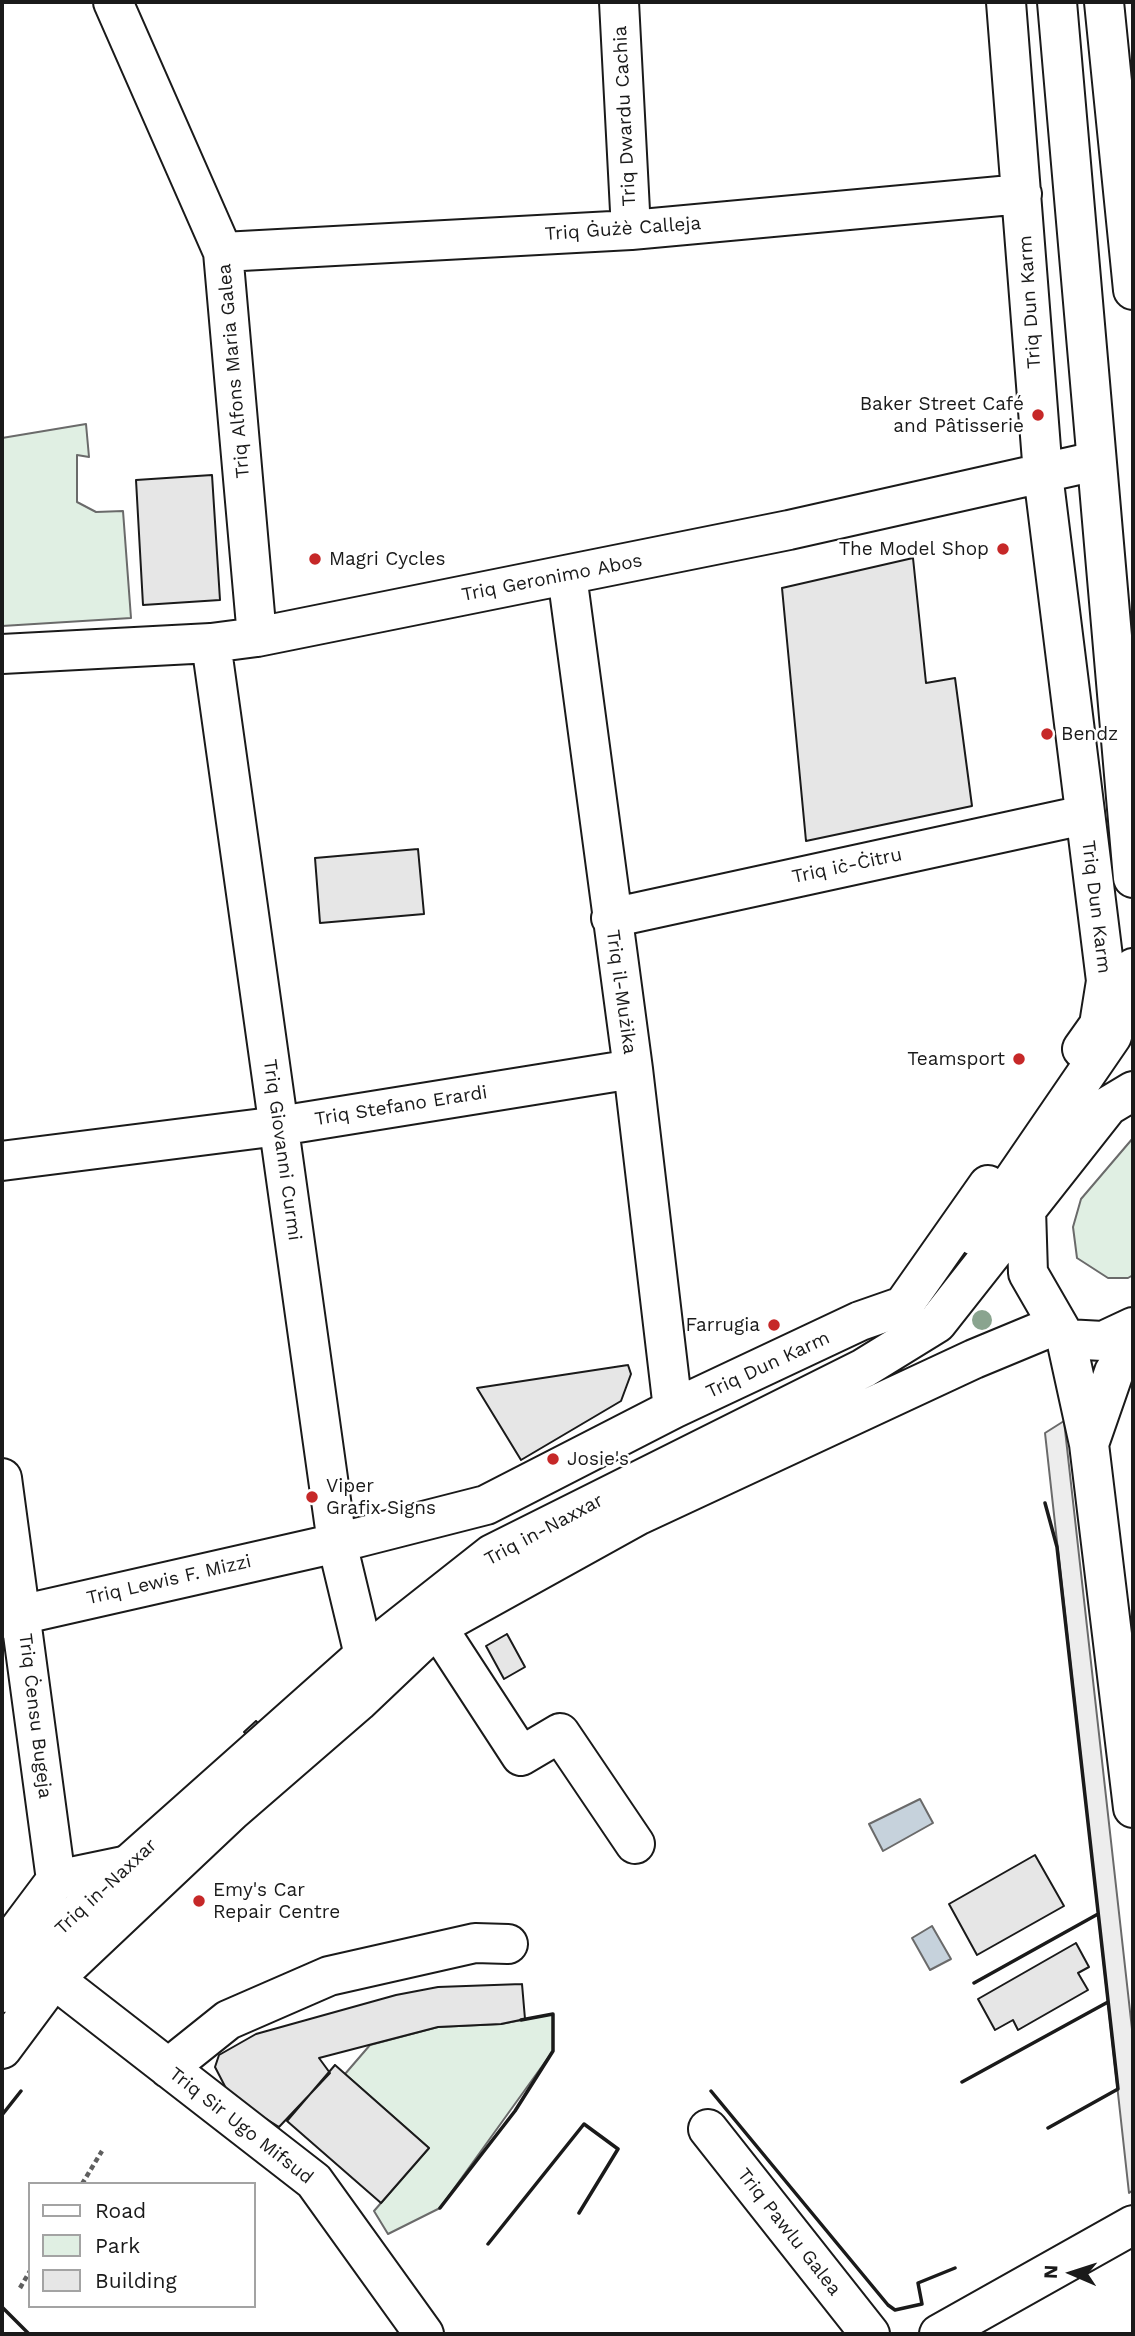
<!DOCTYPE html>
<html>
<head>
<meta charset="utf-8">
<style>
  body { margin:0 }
  #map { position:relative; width:1135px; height:2336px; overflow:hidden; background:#fff; font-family:"Work Sans",sans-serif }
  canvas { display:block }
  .frame { position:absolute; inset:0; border:4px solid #1a1a1a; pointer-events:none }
  .legend { position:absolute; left:28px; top:2182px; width:228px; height:126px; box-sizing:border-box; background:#fff; border:2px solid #a3a3a3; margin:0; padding:9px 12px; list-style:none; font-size:21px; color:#1a1a1a }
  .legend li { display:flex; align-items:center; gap:14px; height:35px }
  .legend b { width:35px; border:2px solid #a3a3a3 }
  .north { position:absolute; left:1037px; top:2238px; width:70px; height:70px; -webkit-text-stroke:5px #fff; paint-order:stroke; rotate:273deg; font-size:19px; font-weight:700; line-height:28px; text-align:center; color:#1a1a1a }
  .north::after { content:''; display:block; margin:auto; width:24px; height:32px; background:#1a1a1a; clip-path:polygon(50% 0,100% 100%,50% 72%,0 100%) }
</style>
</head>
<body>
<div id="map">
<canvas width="1135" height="2336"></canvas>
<div class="frame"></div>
<ul class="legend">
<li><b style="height:9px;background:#fff"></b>Road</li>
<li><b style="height:19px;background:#e0efe3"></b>Park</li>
<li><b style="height:19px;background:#e6e6e6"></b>Building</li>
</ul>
<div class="north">N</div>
</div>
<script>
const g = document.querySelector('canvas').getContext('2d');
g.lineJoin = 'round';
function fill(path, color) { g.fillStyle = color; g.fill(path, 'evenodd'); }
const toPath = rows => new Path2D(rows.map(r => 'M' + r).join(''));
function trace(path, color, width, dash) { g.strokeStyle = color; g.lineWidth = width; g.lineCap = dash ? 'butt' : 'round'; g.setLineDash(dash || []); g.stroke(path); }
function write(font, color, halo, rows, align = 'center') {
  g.font = font + ' "Work Sans",sans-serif'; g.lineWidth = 5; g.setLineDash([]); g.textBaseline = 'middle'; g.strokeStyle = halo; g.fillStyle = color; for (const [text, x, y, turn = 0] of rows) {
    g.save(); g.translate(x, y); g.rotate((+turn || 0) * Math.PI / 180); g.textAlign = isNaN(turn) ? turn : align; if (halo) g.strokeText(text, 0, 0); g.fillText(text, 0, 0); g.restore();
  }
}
const green = toPath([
  [86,424,89,457,77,455,77,502,96,512,123,511,131,618,2,626,2,438,86,424],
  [1133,1138,1133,1275,1128,1278,1108,1278,1077,1258,1073,1227,1081,1199,1133,1138],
  [553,2014,553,2051,440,2208,388,2234,374,2211,429,2148,345,2074,370,2045,438,2027,501,2024,553,2014]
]);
const parking = toPath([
  [1064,1421,1133,2038,1133,2190,1129,2193,1045,1433,1064,1421]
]);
const water = toPath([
  [920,1799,933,1823,883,1851,869,1824,920,1799],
  [932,1926,951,1959,930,1970,912,1938,932,1926]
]);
const building = toPath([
  [212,475,220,600,143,605,136,480,212,475],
  [913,558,926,683,955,678,972,806,806,841,782,588,913,558],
  [418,849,424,914,320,923,315,858,418,849],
  [628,1365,631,1374,621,1401,521,1460,477,1388,628,1365],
  [507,1634,525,1667,504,1679,486,1646,507,1634],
  [256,1721,262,1727,250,1738,244,1732,256,1721],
  [1035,1855,1064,1906,977,1955,949,1904,1035,1855],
  [1076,1943,1089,1967,1078,1973,1088,1990,1018,2030,1013,2020,995,2030,978,1999,1076,1943],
  [522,1984,525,2019,501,2024,438,2027,319,2058,330,2073,279,2127,230,2096,215,2067,219,2055,256,2034,396,1995,438,1987,522,1984],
  [335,2065,429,2148,381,2203,287,2121,335,2065]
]);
const path = toPath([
  [82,2184,102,2151],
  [20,2288,30,2271]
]);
const minor = toPath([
  [113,2,223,252,257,637],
  [619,2,631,230],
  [1006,2,1043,474,1106,981,1099,1025,1082,1049],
  [223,252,631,230,1022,194],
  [567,575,633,1069,673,1409],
  [211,643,337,1543,364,1655],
  [2,654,211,643,257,637,789,530,1096,461],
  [611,918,1084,815],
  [2,1161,279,1126,633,1069],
  [1066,1339,1089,1444,1133,1808],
  [1089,1444,1114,1372,1133,1343],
  [2,1478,56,1880,128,1865],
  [2,1619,337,1543,486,1505,673,1409,860,1321,903,1306,988,1185],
  [437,1627,521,1756,560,1733,635,1844],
  [2,1952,56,1880],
  [54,1979,314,2181,424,2334],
  [168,2068,228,2020,329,1976,475,1943,508,1944],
  [708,2129,870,2334],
  [939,2334,1133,2225]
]);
const highway = toPath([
  [1057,2,1133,878],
  [1104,2,1133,290],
  [1026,1209,1028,1273,1066,1339,1103,1341,1133,1327],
  [975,1236,1112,1036,1133,968],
  [2,1993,35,1953,128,1865,364,1655,492,1554,864,1368,937,1323,1108,1106,1133,1091],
  [2,2049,54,1979,231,1812,358,1702,437,1627,639,1515,974,1359,1056,1325]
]);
const wall = toPath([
  [1045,1503,1057,1547,1118,2089,1048,2128],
  [974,1983,1098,1914],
  [962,2082,1108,2002],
  [711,2091,888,2305,895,2310,922,2304,918,2283,955,2268],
  [2,2115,21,2091],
  [440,2208,515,2111,553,2051,553,2014,521,2020],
  [488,2244,584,2124,618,2149,579,2213],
  [2,2307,29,2334]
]);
const trees = [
  [982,1320]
];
const markers = [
  [1038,415,7,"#c62828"],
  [1003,549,7,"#c62828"],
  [315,559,7,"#c62828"],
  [1047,734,7,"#c62828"],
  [1019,1059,7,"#c62828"],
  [774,1325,7,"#c62828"],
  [553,1459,7,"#c62828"],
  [312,1497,7,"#c62828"],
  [199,1901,7,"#c62828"]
];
const streetNames = [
  ["Triq Dwardu Cachia",625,116,-93],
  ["Triq Ġużè Calleja",623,229,-4],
  ["Triq Dun Karm",1030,302,-94],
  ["Triq Alfons Maria Galea",234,371,-95],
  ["Triq Geronimo Abos",552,578,-11],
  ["Triq iċ-Ċitru",847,866,-12],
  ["Triq Dun Karm",1096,907,83],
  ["Triq il-Mużika",621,992,82],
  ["Triq Stefano Erardi",401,1106,-9],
  ["Triq Giovanni Curmi",282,1150,82],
  ["Triq Dun Karm",768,1365,-25],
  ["Triq in-Naxxar",544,1530,-28],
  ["Triq Lewis F. Mizzi",169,1580,-13],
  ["Triq Ċensu Bugeja",35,1716,83],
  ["Triq in-Naxxar",106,1887,-43],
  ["Triq Sir Ugo Mifsud",241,2126,38],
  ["Triq Pawlu Galea",789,2232,52]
];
const poiNames = [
  ["Baker Street Café",1024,404,"right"],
  ["and Pâtisserie",1024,426,"right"],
  ["The Model Shop",989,549,"right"],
  ["Magri Cycles",329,559],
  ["Bendz",1061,734],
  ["Teamsport",1005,1059,"right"],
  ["Farrugia",760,1325,"right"],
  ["Josie's",567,1459],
  ["Viper",326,1486],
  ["Grafix Signs",326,1508],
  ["Emy's Car",213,1890],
  ["Repair Centre",213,1912]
];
fill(green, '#e0efe3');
trace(green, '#6a6a6a', 2);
fill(parking, '#ededed');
trace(parking, '#6a6a6a', 2);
fill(water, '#c6d2dc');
trace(water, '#6a6a6a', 2);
fill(building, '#e6e6e6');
trace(building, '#1a1a1a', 2);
trace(minor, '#1a1a1a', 42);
trace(highway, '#1a1a1a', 42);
trace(path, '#5f5f5f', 4.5, [5, 3.5]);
trace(minor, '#fff', 38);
trace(highway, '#fff', 38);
trace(wall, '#1a1a1a', 3.5);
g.fillStyle = '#8aa48f';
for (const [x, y] of trees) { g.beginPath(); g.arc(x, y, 10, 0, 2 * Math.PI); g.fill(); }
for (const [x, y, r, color] of markers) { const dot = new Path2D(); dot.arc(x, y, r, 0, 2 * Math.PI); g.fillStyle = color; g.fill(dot); trace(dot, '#fff', 2.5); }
write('19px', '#1a1a1a', '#fff', streetNames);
write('19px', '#1a1a1a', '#fff', poiNames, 'left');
</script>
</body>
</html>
